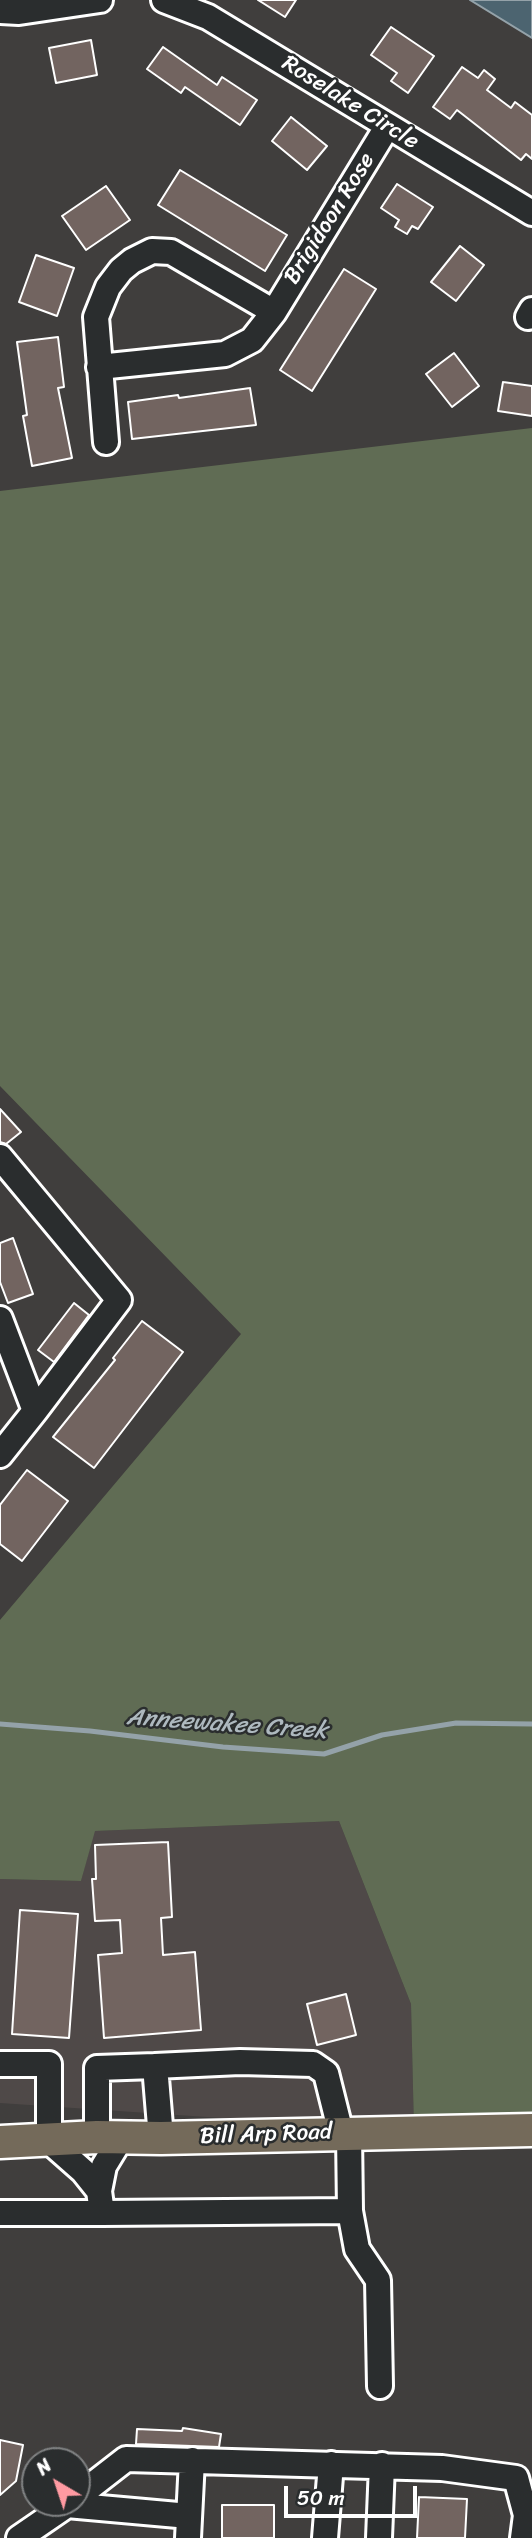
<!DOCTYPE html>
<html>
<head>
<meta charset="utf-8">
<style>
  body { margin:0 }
  #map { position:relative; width:532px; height:2538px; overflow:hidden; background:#403e3d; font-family:Sriracha,sans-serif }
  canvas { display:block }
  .north { position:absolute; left:21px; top:2447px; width:70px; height:70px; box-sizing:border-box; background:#2a2d2e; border:2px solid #7f8182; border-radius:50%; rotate:321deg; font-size:19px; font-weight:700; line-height:28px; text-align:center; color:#fff }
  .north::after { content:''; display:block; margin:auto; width:24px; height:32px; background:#ff9aa2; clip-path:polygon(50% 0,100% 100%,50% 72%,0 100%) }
  .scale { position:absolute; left:284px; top:2486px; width:133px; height:32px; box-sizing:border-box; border:4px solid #fff; border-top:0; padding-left:9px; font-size:21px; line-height:24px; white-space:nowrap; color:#fff; -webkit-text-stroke:5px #2a2d2e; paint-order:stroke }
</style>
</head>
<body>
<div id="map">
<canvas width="532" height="2538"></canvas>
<div class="north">N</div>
<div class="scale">50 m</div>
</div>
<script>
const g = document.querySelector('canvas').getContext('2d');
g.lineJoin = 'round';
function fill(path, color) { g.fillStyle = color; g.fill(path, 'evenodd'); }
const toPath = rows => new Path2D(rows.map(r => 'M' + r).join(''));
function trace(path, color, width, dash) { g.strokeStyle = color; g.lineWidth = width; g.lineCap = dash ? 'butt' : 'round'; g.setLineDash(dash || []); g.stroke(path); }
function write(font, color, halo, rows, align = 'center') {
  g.font = font + ' Sriracha,sans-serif'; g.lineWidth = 5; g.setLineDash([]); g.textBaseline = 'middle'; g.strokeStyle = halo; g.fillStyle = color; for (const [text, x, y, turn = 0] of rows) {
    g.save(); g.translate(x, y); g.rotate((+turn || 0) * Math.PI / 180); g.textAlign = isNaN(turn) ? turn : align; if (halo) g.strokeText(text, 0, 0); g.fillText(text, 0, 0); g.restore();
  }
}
const built = toPath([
  [339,1821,411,2004,414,2131,0,2103,0,1879,81,1881,94,1831]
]);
const green = toPath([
  [532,428,532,2130,414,2131,411,2004,339,1821,95,1831,81,1881,0,1879,0,1620,241,1334,0,1086,0,491]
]);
const water = toPath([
  [470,0,532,0,532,38,470,0]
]);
const stream = toPath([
  [0,1724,90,1731,223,1747,324,1754,382,1735,456,1723,532,1724]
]);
const building = toPath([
  [258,0,296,0,285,17,258,0],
  [391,27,434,56,408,93,391,81,397,73,371,55,391,27],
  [91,40,97,75,56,83,49,48,91,40],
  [163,47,217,85,222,77,257,100,240,125,185,87,181,93,147,69,163,47],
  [462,67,478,78,484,70,495,79,487,90,511,108,515,102,532,115,532,159,526,154,521,160,457,110,450,119,433,107,462,67],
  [291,117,327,146,307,170,272,141,291,117],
  [180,170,287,235,265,271,158,205,180,170],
  [397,184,433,207,418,229,412,226,407,234,395,227,399,220,381,208,397,184],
  [106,186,130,220,86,250,62,216,106,186],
  [460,246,484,265,456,301,431,282,460,246],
  [36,255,74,268,57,316,19,302,36,255],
  [344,269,376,289,312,391,280,370,344,269],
  [58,337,64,387,58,388,72,458,32,466,23,416,27,415,17,342,58,337],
  [454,353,479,386,452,407,426,374,454,353],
  [503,382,532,386,532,416,498,411,503,382],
  [250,388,256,425,132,439,128,402,178,395,179,398,250,388],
  [0,1109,21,1132,6,1144,0,1142,0,1109],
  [13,1238,33,1294,8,1303,0,1282,0,1243,13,1238],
  [74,1303,89,1315,54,1362,38,1350,74,1303],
  [142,1321,183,1352,94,1468,53,1437,115,1360,113,1358,142,1321],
  [27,1470,68,1501,22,1561,0,1544,0,1505,27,1470],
  [168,1842,172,1917,161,1918,163,1955,195,1952,201,2030,104,2038,98,1955,122,1953,120,1920,95,1921,92,1879,96,1879,95,1845,168,1842],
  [20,1910,78,1914,69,2038,12,2034,20,1910],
  [346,1994,356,2035,317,2045,307,2004,346,1994],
  [183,2428,221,2434,219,2447,136,2444,137,2429,182,2431,183,2428],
  [0,2440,23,2445,16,2481,0,2495,0,2440],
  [419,2497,467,2499,465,2538,417,2538,419,2497],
  [222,2505,274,2505,274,2538,222,2538,222,2505]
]);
const minor = toPath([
  [164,0,208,17,532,213],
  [0,11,19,12,100,0],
  [528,317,532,310],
  [99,367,225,354,252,340,274,312,387,127],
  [106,442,96,317,108,287,121,270,132,261,152,251,171,252,274,312],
  [0,1157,119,1300,35,1411],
  [0,1319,35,1411,0,1455],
  [0,2064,49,2064,49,2141,83,2171,99,2191],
  [155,2066,240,2062,313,2064,326,2073,341,2133],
  [349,2133,350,2211],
  [97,2137,97,2068,155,2066,161,2138],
  [0,2213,102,2213,99,2191,104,2166,121,2138],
  [102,2213,350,2211,357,2249,378,2280,380,2386],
  [77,2497,126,2459,442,2468,516,2478,526,2515,523,2538],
  [67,2505,189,2516],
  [19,2538,70,2503],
  [188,2538,192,2460],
  [325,2538,331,2464],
  [379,2538,382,2465]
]);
const major = toPath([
  [0,2142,97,2137,161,2138,532,2130]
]);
const streetNames = [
  ["Roselake Circle",350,103,32],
  ["Brigidoon Rose",330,219,-58],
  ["Bill Arp Road",266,2135,-2]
];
const waterNames = [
  ["Anneewakee Creek",227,1725,4]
];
fill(built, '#4f4948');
fill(green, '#606c54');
fill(water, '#4c6470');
trace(water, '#94a2a9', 2);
trace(stream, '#94a2a9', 5);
fill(building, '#726460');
trace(building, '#fff', 2);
trace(minor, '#fff', 30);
trace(major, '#fff', 37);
trace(minor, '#2a2d2e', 24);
trace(major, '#746a5a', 32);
write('23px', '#fff', '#2a2d2e', streetNames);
write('italic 24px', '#aeb9bf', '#2a2d2e', waterNames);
</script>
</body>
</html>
